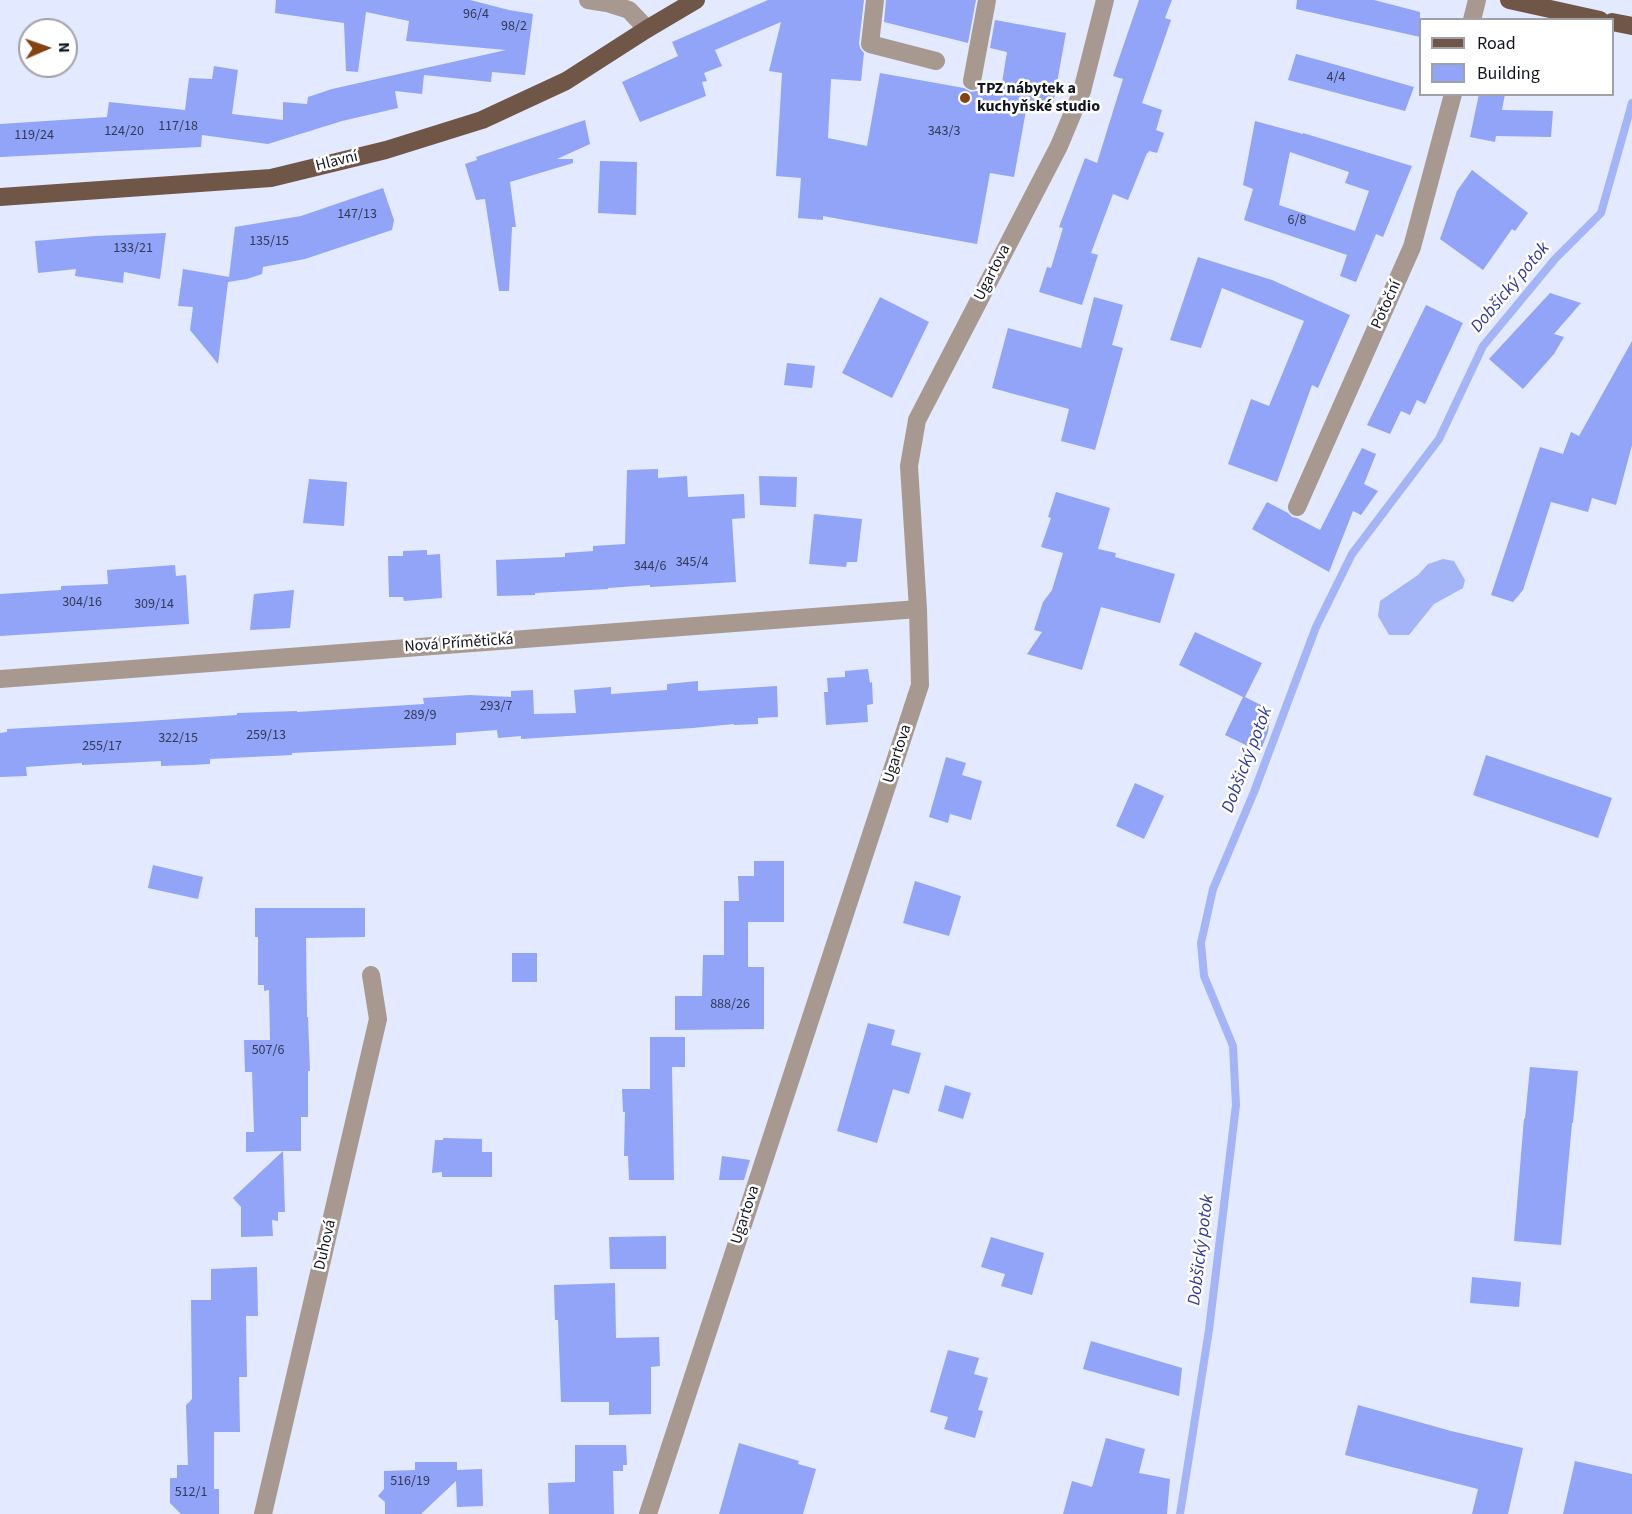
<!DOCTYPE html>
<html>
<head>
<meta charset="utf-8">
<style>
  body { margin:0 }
  #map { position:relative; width:1632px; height:1514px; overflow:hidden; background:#e3e9fe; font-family:"Source Sans 3",sans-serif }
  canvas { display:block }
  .legend { position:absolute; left:1419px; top:18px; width:195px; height:78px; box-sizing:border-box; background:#fff; border:2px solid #a0a1a6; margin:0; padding:8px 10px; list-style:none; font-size:18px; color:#121520 }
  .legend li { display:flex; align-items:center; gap:12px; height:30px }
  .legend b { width:30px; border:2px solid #a0a1a6 }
  .north { position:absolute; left:18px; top:18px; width:60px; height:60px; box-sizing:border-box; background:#fff; border:2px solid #a0a1a6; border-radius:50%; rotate:88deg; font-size:16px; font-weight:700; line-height:24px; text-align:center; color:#121520 }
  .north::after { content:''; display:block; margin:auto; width:21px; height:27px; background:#854312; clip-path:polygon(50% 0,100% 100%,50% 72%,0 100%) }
</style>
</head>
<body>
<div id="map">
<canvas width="1632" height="1514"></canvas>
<ul class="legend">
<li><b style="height:8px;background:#705647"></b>Road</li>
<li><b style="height:16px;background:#91a4f7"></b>Building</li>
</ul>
<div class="north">N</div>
</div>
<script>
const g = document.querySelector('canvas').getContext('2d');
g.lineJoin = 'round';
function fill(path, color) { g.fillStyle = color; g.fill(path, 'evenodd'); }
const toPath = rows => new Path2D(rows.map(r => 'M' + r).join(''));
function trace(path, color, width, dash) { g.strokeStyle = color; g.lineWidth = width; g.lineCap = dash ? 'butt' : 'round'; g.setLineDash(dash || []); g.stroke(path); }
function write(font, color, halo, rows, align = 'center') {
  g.font = font + ' "Source Sans 3",sans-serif'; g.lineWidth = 5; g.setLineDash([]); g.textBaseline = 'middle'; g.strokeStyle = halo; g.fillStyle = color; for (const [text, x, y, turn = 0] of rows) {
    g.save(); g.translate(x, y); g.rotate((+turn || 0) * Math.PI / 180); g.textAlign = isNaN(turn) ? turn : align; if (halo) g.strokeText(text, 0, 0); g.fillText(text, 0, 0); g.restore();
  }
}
const water = toPath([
  [1443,559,1454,561,1465,580,1463,588,1434,604,1409,635,1389,635,1378,616,1380,601,1418,575,1428,564]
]);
const stream = toPath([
  [1180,1514,1209,1330,1236,1105,1233,1046,1204,976,1201,943,1213,889,1254,792,1316,627,1352,554,1439,439,1483,346,1555,259,1601,213,1632,103]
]);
const building = toPath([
  [276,0,470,0,509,10,533,14,525,75,492,72,491,82,424,75,422,94,395,91,398,108,342,121,268,144,202,135,201,147,0,157,0,124,107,117,109,102,185,110,189,78,212,79,214,66,238,70,232,114,283,120,283,102,307,104,308,97,332,89,506,50,406,41,409,21,366,12,358,72,346,71,344,23,275,13],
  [768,0,864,0,859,43,860,48,864,53,861,81,831,79,828,138,867,146,880,73,964,88,971,92,977,91,1000,95,1007,52,990,48,995,20,1066,33,1052,110,1027,105,1014,177,990,173,977,244,823,216,823,220,798,218,801,178,776,176,782,73,769,71,781,22,715,50,722,66,704,73,707,81,702,82,706,96,640,122,622,82,678,56,672,42],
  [886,0,976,0,968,43,884,22],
  [1139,0,1172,0,1165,18,1171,20,1142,103,1162,110,1156,130,1164,133,1157,153,1149,151,1148,153,1147,153,1128,200,1113,194,1091,253,1098,255,1082,305,1039,292,1047,267,1051,268,1063,228,1059,227,1085,158,1097,163,1123,79,1113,76],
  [1297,0,1374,0,1420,12,1420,37,1296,9],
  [1296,54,1326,62,1414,87,1405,111,1288,80],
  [1479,94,1505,94,1502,110,1553,111,1551,137,1496,136,1495,142,1470,137],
  [585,120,590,144,557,159,573,159,573,163,510,182,516,227,512,227,509,291,499,291,485,199,476,200,465,164,477,160,476,157],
  [1255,121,1303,134,1303,133,1412,166,1383,237,1376,234,1356,282,1340,276,1347,255,1244,220,1253,189,1243,185],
  [1290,152,1349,172,1345,183,1369,191,1355,231,1279,205],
  [600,161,637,162,636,215,598,213],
  [1472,170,1528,213,1515,231,1512,229,1483,270,1440,239,1457,191],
  [383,188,394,220,392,230,305,259,263,267,262,274,247,279,228,282,218,364,190,330,193,307,178,306,183,269,229,277,235,227,301,216],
  [166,233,160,279,124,272,123,283,75,276,76,269,38,273,35,241,95,236],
  [1198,257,1272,280,1350,315,1318,388,1312,385,1277,482,1228,464,1251,399,1269,406,1304,321,1222,288,1201,348,1170,340],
  [1550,293,1581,303,1554,334,1564,337,1554,354,1523,389,1489,359],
  [880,297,929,322,892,398,842,373],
  [1094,297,1123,305,1112,345,1123,348,1095,450,1061,441,1069,409,992,388,1008,328,1081,348],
  [1426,305,1463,323,1425,404,1417,400,1410,415,1401,411,1390,434,1367,425],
  [1632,341,1632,445,1616,505,1592,498,1588,512,1551,502,1523,590,1513,602,1491,595,1540,447,1563,454,1571,432,1579,436],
  [787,363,815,366,812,388,784,385],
  [1362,448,1376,454,1364,484,1378,491,1361,515,1353,511,1329,572,1252,529,1267,502,1288,513,1292,517,1297,518,1320,530],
  [658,469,658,478,687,476,688,497,744,494,745,518,732,519,736,582,650,587,650,585,608,588,608,589,535,593,535,595,497,596,496,560,565,557,565,553,593,551,593,546,625,544,627,470],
  [759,476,797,477,796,507,760,505],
  [309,479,347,482,344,526,303,523],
  [1056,492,1110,508,1098,549,1116,553,1115,557,1175,574,1160,623,1101,607,1082,670,1027,654,1042,632,1034,630,1043,602,1052,590,1063,553,1041,547,1051,518,1048,517],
  [814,514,862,519,857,562,847,562,846,567,809,564],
  [427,550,427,555,440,554,442,598,404,601,403,597,389,597,388,556,403,556,403,551],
  [175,565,176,576,186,575,189,624,0,636,0,594,61,590,61,586,108,584,107,570],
  [294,590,290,628,250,630,254,594],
  [1195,632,1262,663,1245,697,1271,710,1268,732,1260,752,1225,735,1243,697,1179,665],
  [868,669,870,683,872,682,873,704,867,705,868,722,826,725,824,692,828,692,827,678,845,677,845,671],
  [698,681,698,691,777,686,778,717,758,718,758,724,734,725,734,724,693,728,521,739,521,736,498,738,497,730,456,733,456,745,292,753,292,755,210,759,210,764,191,765,161,766,161,761,82,765,82,763,26,767,27,776,0,777,0,733,7,732,7,729,132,722,237,715,237,713,297,711,297,712,424,704,423,698,470,695,511,697,511,691,533,690,534,714,576,713,574,690,611,687,611,694,667,690,667,684],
  [1486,755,1612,798,1598,838,1473,795],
  [946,757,966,763,962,775,982,781,971,820,950,814,948,823,929,817],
  [1135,783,1164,796,1144,839,1116,826],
  [754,861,784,861,784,922,748,922,748,967,764,967,764,1029,675,1030,675,996,702,996,703,955,724,955,724,901,739,901,738,876,754,876],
  [153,865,203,877,198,899,148,888],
  [915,881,961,896,949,936,903,923],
  [255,908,365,908,365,937,306,938,307,1017,308,1017,310,1071,308,1071,308,1117,301,1117,301,1151,283,1151,285,1212,278,1212,278,1221,272,1220,273,1236,241,1237,241,1207,233,1198,283,1151,246,1152,246,1132,254,1132,252,1072,245,1072,244,1040,270,1040,269,990,264,991,264,985,258,985,258,937,255,937],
  [512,953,537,953,537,982,512,982],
  [868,1023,895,1030,891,1045,921,1053,909,1094,893,1089,877,1143,837,1131],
  [650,1037,685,1037,685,1067,672,1067,674,1180,629,1180,628,1156,624,1156,625,1112,623,1112,622,1089,650,1089],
  [1530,1067,1578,1071,1573,1123,1572,1123,1561,1245,1514,1241,1524,1118,1525,1119],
  [945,1085,971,1093,963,1119,938,1111],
  [443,1138,482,1139,482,1152,492,1152,492,1177,442,1177,442,1172,432,1173,435,1140,443,1140],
  [722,1156,750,1160,744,1180,719,1180],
  [666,1236,666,1269,610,1269,609,1237],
  [991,1237,1044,1253,1032,1295,1001,1286,1005,1274,981,1267],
  [257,1267,258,1316,246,1316,247,1377,239,1377,240,1432,214,1432,214,1489,219,1489,219,1514,181,1514,170,1503,170,1478,177,1478,177,1465,188,1465,186,1405,192,1399,191,1300,211,1300,211,1269],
  [1472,1277,1521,1282,1519,1307,1470,1303],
  [615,1283,616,1338,659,1337,660,1366,651,1367,651,1414,609,1415,609,1402,561,1402,558,1320,555,1320,554,1285],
  [1091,1341,1182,1368,1179,1396,1083,1369],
  [948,1350,979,1358,974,1374,988,1378,978,1410,983,1411,975,1438,944,1429,948,1417,930,1412],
  [1358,1405,1451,1431,1523,1448,1508,1514,1472,1514,1478,1489,1345,1455],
  [1106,1438,1145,1449,1139,1473,1170,1479,1167,1514,1063,1514,1072,1481,1092,1487],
  [739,1443,799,1461,798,1464,816,1469,803,1514,719,1514],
  [575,1445,626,1445,627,1465,623,1465,623,1471,613,1471,614,1514,549,1514,548,1483,575,1482],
  [1575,1461,1632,1474,1632,1514,1563,1514],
  [415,1462,457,1462,457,1470,482,1469,483,1506,457,1507,456,1481,421,1514,385,1514,385,1502,378,1496,384,1489,384,1471,415,1470]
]);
const minor = toPath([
  [588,0,607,3,629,10,647,29],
  [875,0,870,44,936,61],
  [1472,20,1477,0],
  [972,81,987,0],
  [1297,507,1412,247,1453,94],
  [0,679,918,609],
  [263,1514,378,1019,371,975],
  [648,1514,920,685,918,609,909,466,917,420,1059,146,1082,91,1105,0]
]);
const major = toPath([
  [1509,0,1600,20],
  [1612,22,1632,26],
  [0,197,271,178,386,150,482,120,566,81,647,29,696,0]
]);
const markers = [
  [965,98,6,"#854312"]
];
const numberNames = [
  ["96/4",476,15],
  ["98/2",514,27],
  ["4/4",1336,78],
  ["117/18",178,127],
  ["124/20",124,132],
  ["343/3",944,132],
  ["119/24",34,136],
  ["147/13",357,215],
  ["6/8",1297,221],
  ["135/15",269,242],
  ["133/21",133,249],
  ["345/4",692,563],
  ["344/6",650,567],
  ["304/16",82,603],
  ["309/14",154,605],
  ["293/7",496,707],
  ["289/9",420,716],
  ["259/13",266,736],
  ["322/15",178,739],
  ["255/17",102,747],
  ["888/26",730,1005],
  ["507/6",268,1051],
  ["516/19",410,1482],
  ["512/1",191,1493]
];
const poiNames = [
  ["TPZ nábytek a",977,89],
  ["kuchyňské studio",977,107]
];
const streetNames = [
  ["Hlavní",337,162,-14],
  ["Ugartova",993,273,-63],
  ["Potoční",1387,305,-66],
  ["Nová Přímětická",459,644,-4],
  ["Ugartova",898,754,-72],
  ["Ugartova",746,1215,-72],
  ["Duhová",326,1245,-77]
];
const waterNames = [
  ["Dobšický potok",1511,288,-50],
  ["Dobšický potok",1248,760,-69],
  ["Dobšický potok",1202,1250,-83]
];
fill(water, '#a3b4f7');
trace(stream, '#a3b4f7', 8);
fill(building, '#91a4f7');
trace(minor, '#a89990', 18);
trace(major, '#705647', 18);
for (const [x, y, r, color] of markers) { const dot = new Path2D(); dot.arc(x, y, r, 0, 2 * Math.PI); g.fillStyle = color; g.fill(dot); trace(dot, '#fff', 2); }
write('14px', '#323956', null, numberNames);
write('bold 16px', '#121520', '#fff', poiNames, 'left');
write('16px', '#121520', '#fff', streetNames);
write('italic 18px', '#313997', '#fff', waterNames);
</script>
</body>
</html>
